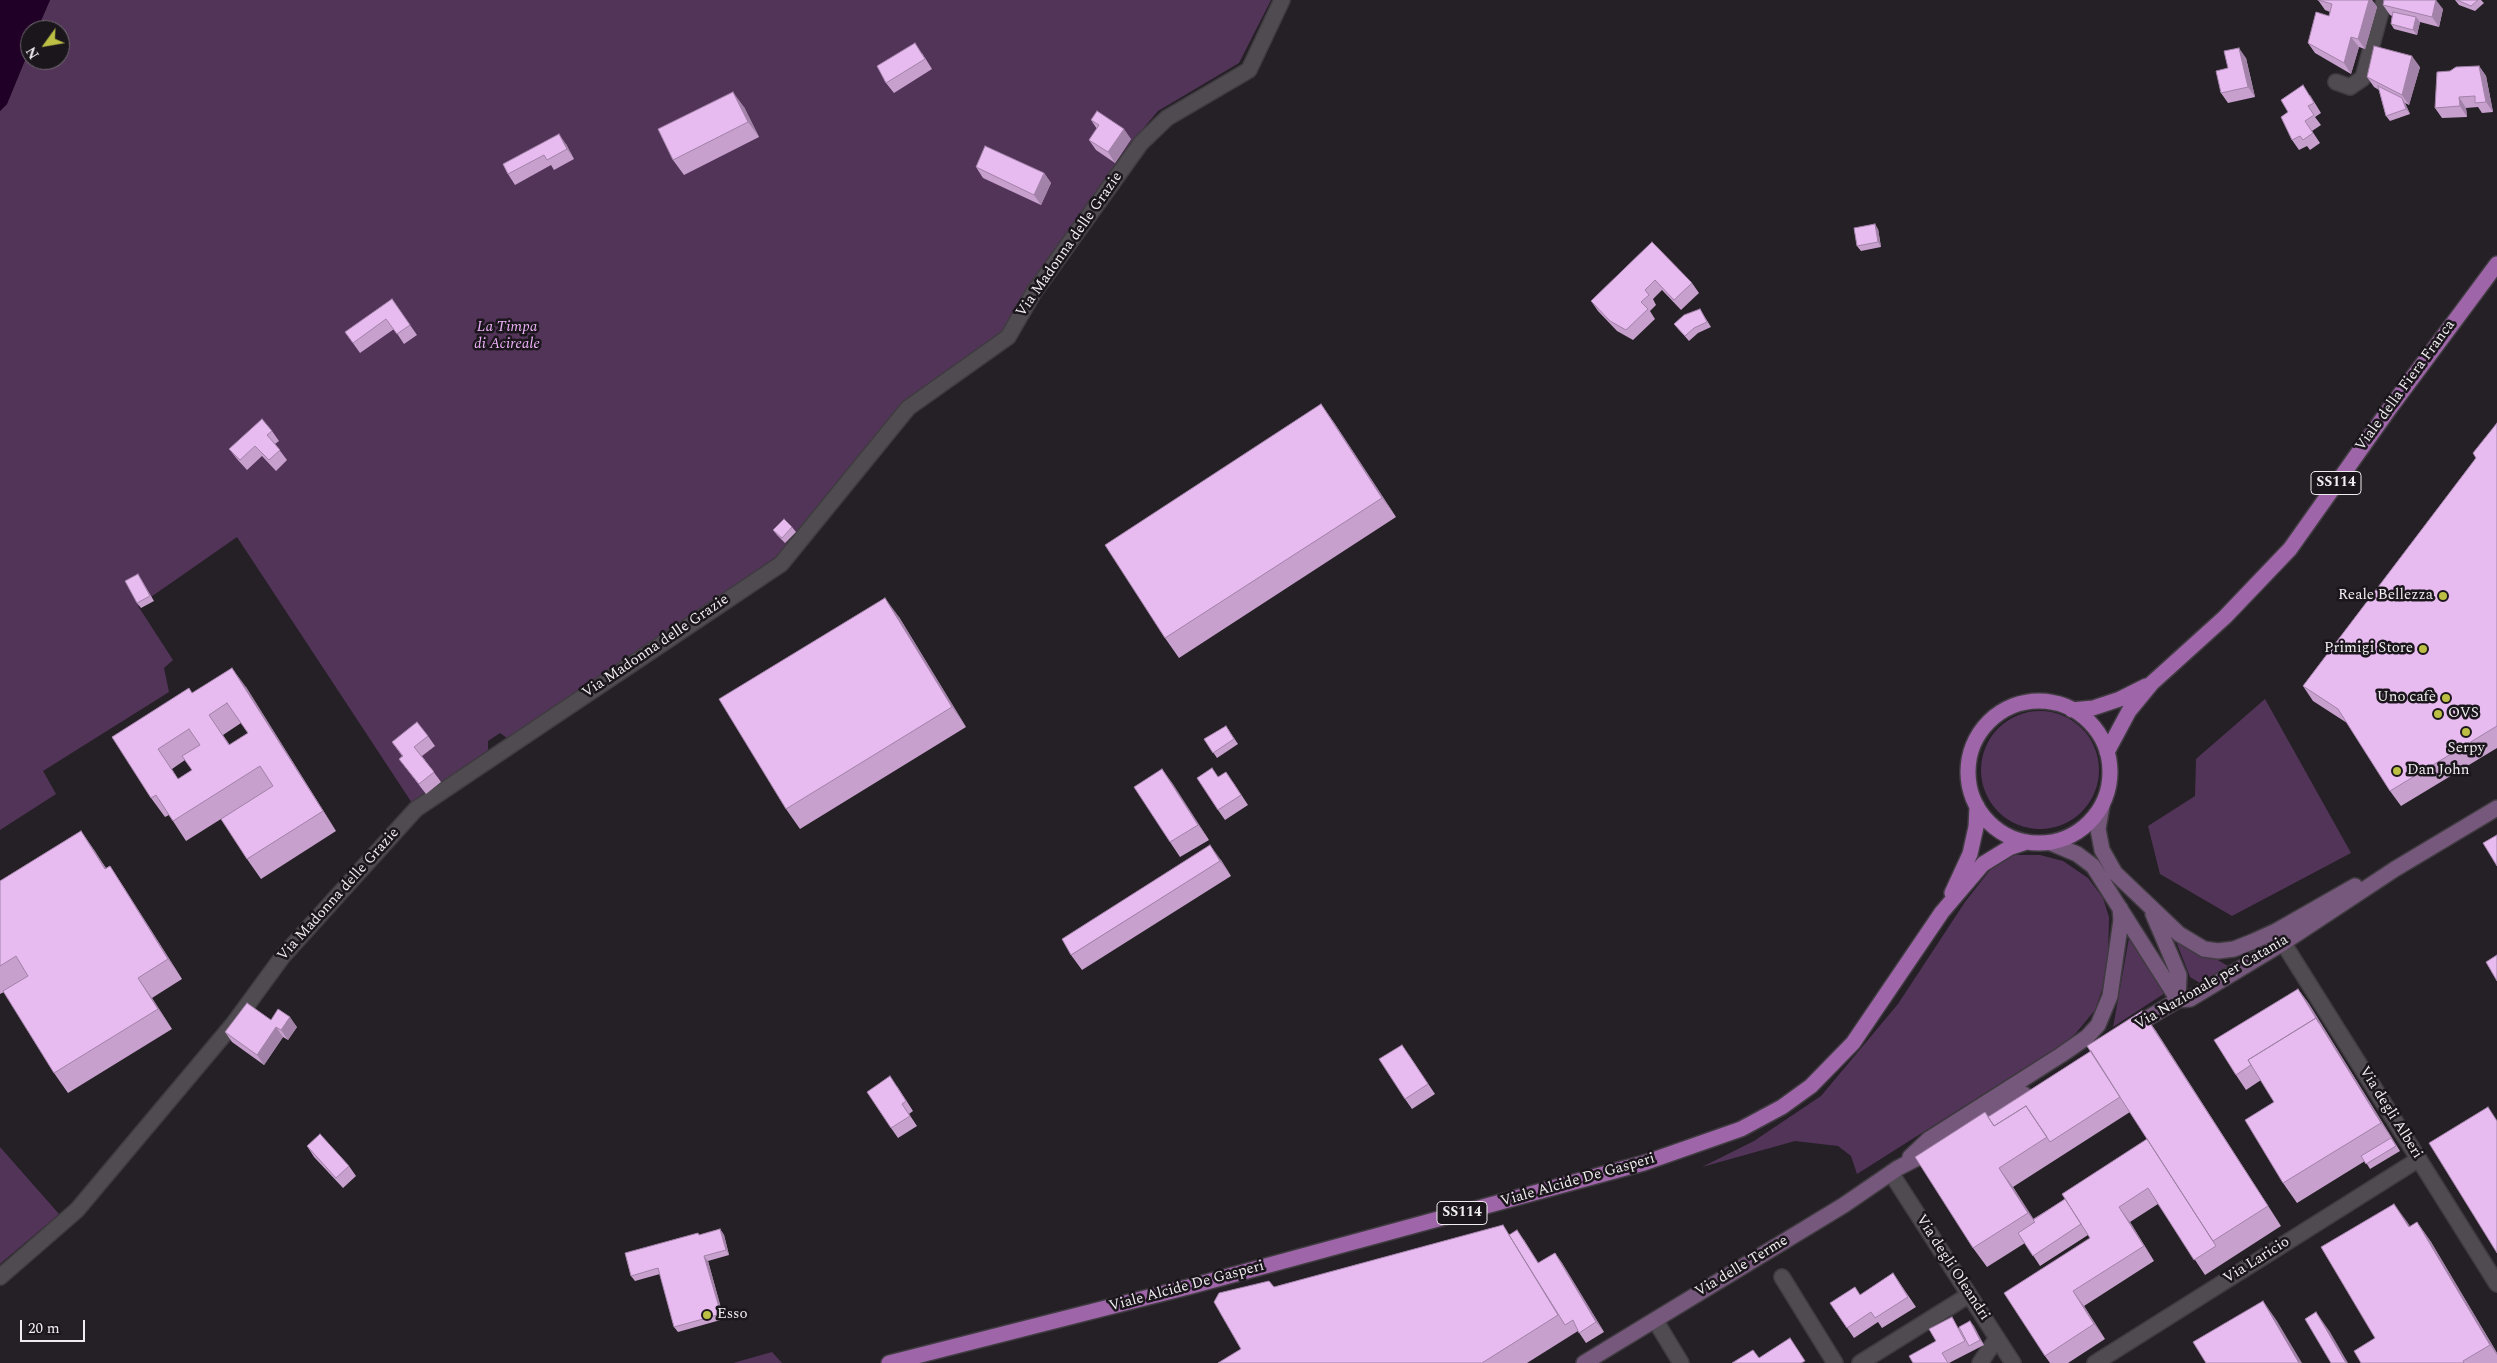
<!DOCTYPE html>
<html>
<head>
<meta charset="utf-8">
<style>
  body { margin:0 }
  #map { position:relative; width:2497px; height:1363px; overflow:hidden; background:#242025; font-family:Spectral,serif }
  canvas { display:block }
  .north { position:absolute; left:20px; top:20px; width:50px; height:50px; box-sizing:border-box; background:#1a161b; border:1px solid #706c70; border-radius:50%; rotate:238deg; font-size:14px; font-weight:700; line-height:20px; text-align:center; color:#f0edf0 }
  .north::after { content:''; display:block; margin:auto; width:18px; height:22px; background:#bcbf44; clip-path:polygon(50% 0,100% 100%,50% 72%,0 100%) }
  .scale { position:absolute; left:20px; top:1320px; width:65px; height:22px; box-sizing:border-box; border:2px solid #f0edf0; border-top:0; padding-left:6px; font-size:15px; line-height:18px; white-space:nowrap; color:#f0edf0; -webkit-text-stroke:4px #1a161b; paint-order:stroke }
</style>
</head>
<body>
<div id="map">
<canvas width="2497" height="1363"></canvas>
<div class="north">N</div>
<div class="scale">20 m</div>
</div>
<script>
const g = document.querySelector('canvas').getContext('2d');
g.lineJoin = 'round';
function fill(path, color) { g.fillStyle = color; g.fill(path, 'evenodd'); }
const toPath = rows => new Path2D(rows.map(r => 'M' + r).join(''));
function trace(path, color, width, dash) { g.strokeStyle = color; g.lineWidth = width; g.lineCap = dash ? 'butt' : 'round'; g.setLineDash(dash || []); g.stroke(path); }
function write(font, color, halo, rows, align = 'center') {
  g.font = font + ' Spectral,serif'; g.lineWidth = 5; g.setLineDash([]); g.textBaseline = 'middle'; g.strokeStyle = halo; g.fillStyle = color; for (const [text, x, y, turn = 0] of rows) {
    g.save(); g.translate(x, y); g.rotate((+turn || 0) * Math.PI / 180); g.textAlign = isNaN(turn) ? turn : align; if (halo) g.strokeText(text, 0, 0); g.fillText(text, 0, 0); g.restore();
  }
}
const green = toPath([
  [50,0,1271,0,1239,63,1158,111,1147,124,1085,207,1003,332,913,395,827,502,777,556,633,658,507,738,500,733,488,741,488,750,412,803,237,537,138,606,173,660,164,668,169,692,43,771,56,794,0,830,0,111,7,104,30,48,30,60,60,60,60,30,37,30],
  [2265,699,2351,853,2232,916,2160,874,2148,826,2195,796,2196,759],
  '1981 770a59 59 0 1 1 118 0a59 59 0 1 1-118 0Z',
  [2014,855,2040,855,2063,861,2088,878,2103,898,2109,917,2108,960,2104,984,2095,1010,2076,1033,2064,1043,1857,1174,1851,1156,1838,1146,1795,1141,1702,1167,1754,1141,1821,1096,1898,1004,1965,902,1990,870],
  [2129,938,2165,993,2113,1027,2118,1000],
  [2176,941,2202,956,2216,959,2228,966,2200,983,2190,977],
  [0,1147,59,1214,0,1264],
  [772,1352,782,1363,733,1363]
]);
const water = toPath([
  [0,0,50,0,37,30,30,30,30,48,7,104,0,111]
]);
const street = toPath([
  [2336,82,2350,87,2363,78,2384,0],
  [2277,933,2497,1284],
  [1891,1173,2013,1363],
  [0,1277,77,1210,234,1023,283,956,416,809,781,564,908,408,1008,337,1034,292,1141,143,1167,118,1249,70,1282,0],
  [1782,1277,1835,1363],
  [1655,1320,1681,1363],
  [1860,1363,1969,1295],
  [1980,1363,1997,1338],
  [2095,1363,2419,1159]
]);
const secondary = toPath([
  [2102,806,2098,829,2102,850,2115,873,2179,934,2204,949,2218,951,2234,949,2254,941,2276,931,2355,886],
  [2051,843,2077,854,2093,866,2178,1000],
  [2153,914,2179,975,2178,1000],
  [2131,1028,2178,1000,2190,999,2283,943,2395,869,2497,808],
  [1971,1127,2024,1094],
  [1910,1157,1929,1139,2061,1055,2087,1037,2098,1025,2110,996,2121,920,2120,908],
  [1584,1363,1844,1205,1898,1168,1935,1149]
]);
const primary = toPath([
  '1968 772a71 71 0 1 1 142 0a71 71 0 1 1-142 0Z',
  [2072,710,2093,708,2120,699,2146,686],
  [2107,752,2129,711,2152,683,2225,617,2290,549,2390,408,2497,264],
  [1952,893,1970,854,1976,827,1977,806],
  [889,1363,1192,1286,1644,1163,1741,1129,1782,1107,1811,1086,1853,1043,1942,912,1983,864,2009,848,2027,842]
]);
const wall = toPath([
  [2318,0,2372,0,2377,7,2365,49,2359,47,2351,74,2315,53,2308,43,2329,16,2330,12,2325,10],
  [2455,0,2481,0,2484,3,2475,11,2459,5],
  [2383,5,2443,9,2439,27,2420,22,2417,35,2394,29,2391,24,2392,16,2390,15],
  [922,53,932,69,894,93,886,83],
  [2246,58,2255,97,2228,103,2221,93,2228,68],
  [2479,66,2486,76,2493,112,2482,113,2478,107,2466,108,2467,117,2442,118,2435,108],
  [2420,67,2409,105,2405,103,2410,114,2390,121,2386,116,2379,90,2374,87,2367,77],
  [2310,95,2321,113,2315,117,2321,125,2312,131,2320,143,2310,150,2307,146,2299,150,2292,140,2288,112],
  [744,107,759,137,684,175,673,160],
  [1091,120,1131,139,1115,163,1096,150,1089,140,1097,129],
  [566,144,574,159,554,170,551,165,515,185,508,174,503,164],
  [976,167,1044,173,1051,183,1041,205,983,178],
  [1878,229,1881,247,1861,251,1857,246],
  [1652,242,1692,283,1699,293,1681,310,1662,290,1653,299,1656,305,1650,311,1655,319,1633,340,1617,331,1598,311,1591,301],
  [392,299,417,335,404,344,394,329,360,353,345,332],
  [1700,309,1711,327,1698,333,1689,341,1674,324],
  [1321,404,1335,424,1396,517,1179,658,1165,638],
  [2497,423,2497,748,2401,806,2390,791,2347,723,2313,701,2303,686,2476,458],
  [272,431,279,441,275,444,287,460,276,471,262,456,247,470,237,459,229,449],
  [792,527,796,532,785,543,777,535,773,530],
  [141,579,154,601,141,608,137,603],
  [899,617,966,727,800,829,786,809],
  [246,687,336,831,261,879,247,859,221,819,186,841,169,815,165,817,151,798,112,737,192,693],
  [241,723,248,733,230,745,223,735],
  [185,760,192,770,178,779,172,769],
  [1226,726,1238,744,1217,758,1204,739],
  [428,736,435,746,422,756,441,782,426,794,399,759,402,756,392,742],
  [1162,769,1209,840,1180,857,1170,842],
  [1219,777,1233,782,1248,805,1225,820,1218,810],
  [81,831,106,868,110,866,123,886,182,979,152,998,172,1029,68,1093,54,1073,4,992,0,994,0,881],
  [1221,860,1231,876,1082,970,1071,955],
  [2298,989,2309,1004,2400,1151,2370,1169,2365,1161,2297,1203,2283,1183,2274,1102,2261,1080,2246,1090,2236,1075],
  [2142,1011,2156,1031,2281,1226,2205,1275,2158,1204,2130,1222,2154,1261,2084,1306,2105,1339,2068,1363,2050,1363,2045,1356,2090,1238,2088,1235,2040,1266,2025,1243,1987,1267,1973,1248,1988,1117,2091,1051],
  [2130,1112,2147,1139,2065,1199,2033,1219,2013,1187],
  [271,1020,297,1027,288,1040,283,1037,264,1065,232,1042,225,1032],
  [1409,1055,1435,1094,1412,1109,1405,1099],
  [897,1086,913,1111,909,1114,917,1126,898,1138,891,1128],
  [307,1146,349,1166,356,1176,343,1188,314,1157],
  [2417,1222,2431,1242,2497,1353,2497,1363,2361,1363,2375,1338,2410,1227],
  [1503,1225,1509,1235,1524,1240,1538,1263,1555,1253,1562,1263,1604,1332,1586,1343,1578,1331,1527,1363,1218,1363,1241,1349,1274,1287],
  [720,1229,724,1235,729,1255,708,1261,724,1319,678,1332,674,1327,660,1274,635,1281,631,1276,700,1235],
  [1893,1273,1916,1307,1882,1328,1878,1322,1854,1338,1830,1303,1860,1295],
  [1970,1321,1984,1345,1949,1363,1913,1363,1936,1341]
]);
const shadedWall = toPath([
  [2369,0,2372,0,2377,7,2365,49,2358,39],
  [2436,0,2443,9,2439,27,2432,17],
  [2416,17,2420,22,2417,35,2413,30],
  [2351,37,2359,47,2351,74,2344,63],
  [2239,48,2246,58,2255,97,2248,87],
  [2412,56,2420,67,2409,105,2402,95],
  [2479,66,2486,76,2493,112,2486,102],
  [733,92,744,107,759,137,748,122],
  [2459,97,2466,108,2467,117,2460,106],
  [2402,98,2405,103,2410,114,2406,109],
  [1124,129,1131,139,1115,163,1108,152],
  [559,134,566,144,574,159,567,149],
  [1044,173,1051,183,1041,205,1034,195],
  [1875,224,1878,229,1881,247,1878,242],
  [1321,404,1335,424,1396,517,1382,498],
  [885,598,899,617,966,727,952,707],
  [232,668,246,687,336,831,323,811],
  [1162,769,1173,784,1209,840,1198,825],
  [81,831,95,851,118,889,105,869],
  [1210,845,1221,860,1231,876,1220,861],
  [110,866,123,886,182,979,168,959],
  [138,978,152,998,172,1029,158,1009],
  [2298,989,2309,1004,2400,1151,2381,1123],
  [2142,1011,2156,1031,2281,1226,2268,1206],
  [290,1017,297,1027,288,1040,281,1030],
  [276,1027,283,1037,264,1065,257,1055],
  [1999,1168,2013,1187,2042,1232,2028,1213],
  [2394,1204,2408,1223,2423,1247,2409,1227],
  [2119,1207,2130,1222,2154,1261,2144,1246],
  [2417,1222,2431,1242,2497,1353,2497,1355,2490,1345],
  [720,1229,724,1235,729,1255,726,1250],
  [1517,1230,1524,1240,1545,1273,1538,1263],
  [1555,1253,1562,1263,1604,1332,1596,1322],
  [704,1256,708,1261,724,1319,721,1314],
  [2073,1291,2084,1306,2105,1339,2094,1324],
  [2263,1301,2277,1321,2302,1363,2299,1363],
  [2316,1312,2330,1332,2348,1363,2346,1363],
  [1970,1321,1974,1326,1984,1345,1980,1340]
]);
const building = toPath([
  [2318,0,2369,0,2358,39,2351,37,2344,63,2308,43,2316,12,2329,16,2332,4,2318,0],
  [2384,0,2436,0,2432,17,2383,5,2384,0],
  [2457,0,2478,0,2471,6,2457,0],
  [2393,12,2416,17,2413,30,2391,24,2393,12],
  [915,43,925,59,886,83,877,66,915,43],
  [2374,46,2412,56,2402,95,2367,77,2374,46],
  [2239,48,2248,87,2221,93,2216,71,2228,68,2224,51,2239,48],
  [2479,66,2486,102,2475,103,2475,96,2459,97,2460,106,2435,108,2437,72,2450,71,2456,67,2479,66],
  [2303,85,2314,103,2308,106,2314,115,2305,121,2313,133,2303,140,2300,136,2292,140,2281,117,2288,112,2281,100,2303,85],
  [2378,86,2402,98,2406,109,2386,116,2378,86],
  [733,92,748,122,673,160,658,129,733,92],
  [1097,111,1124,129,1108,152,1089,140,1099,125,1091,120,1097,111],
  [559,134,567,149,547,160,544,155,508,174,503,164,559,134],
  [985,146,1044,173,1034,195,976,167,985,146],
  [1875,224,1878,242,1857,246,1854,228,1875,224],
  [1652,242,1692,283,1674,300,1655,280,1645,290,1649,295,1641,302,1648,309,1626,330,1610,321,1591,301,1652,242],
  [392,299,410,325,397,334,386,319,353,343,345,332,392,299],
  [1700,309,1707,322,1694,328,1685,336,1674,324,1684,315,1700,309],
  [1321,404,1382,498,1165,638,1105,545,1321,404],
  [262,419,272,431,267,435,280,450,269,460,255,446,240,460,229,449,262,419],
  [2497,423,2497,726,2390,791,2338,709,2303,686,2476,458,2473,453,2497,423],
  [784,519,792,527,782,538,773,530,784,519],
  [138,574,150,596,137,603,125,581,138,574],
  [885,598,952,707,786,809,719,699,885,598],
  [232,668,323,811,247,859,221,819,273,786,260,766,173,821,156,795,151,798,112,737,189,688,192,693,232,668],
  [227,703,248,733,229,745,209,715,227,703],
  [189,729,200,745,182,756,192,770,178,779,158,749,189,729],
  [417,722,428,736,414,747,434,772,419,784,399,759,403,756,392,742,417,722],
  [1226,726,1234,739,1213,753,1204,739,1226,726],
  [1212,768,1218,777,1226,772,1241,795,1218,810,1197,778,1212,768],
  [1162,769,1198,825,1170,842,1134,787,1162,769],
  [81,831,105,869,110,866,168,959,138,978,158,1009,54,1073,3,991,28,976,16,956,0,966,0,881,81,831],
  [2497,835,2497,866,2483,843,2497,835],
  [1210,845,1220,861,1071,955,1062,939,1210,845],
  [2497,955,2497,981,2486,962,2497,955],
  [2298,989,2319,1023,2316,1018,2248,1060,2251,1065,2236,1075,2214,1040,2298,989],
  [247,1003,271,1020,278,1009,290,1017,281,1030,276,1027,257,1055,225,1032,247,1003],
  [2142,1011,2268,1206,2213,1241,2087,1046,2142,1011],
  [2316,1018,2381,1123,2283,1183,2245,1120,2274,1102,2248,1060,2316,1018],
  [1402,1045,1428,1084,1405,1099,1379,1059,1402,1045],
  [2091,1051,2120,1097,2050,1142,2026,1106,1994,1126,1988,1117,2091,1051],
  [890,1076,906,1101,902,1104,910,1116,891,1128,867,1092,890,1076],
  [2026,1106,2047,1137,1999,1168,2028,1213,1973,1248,1915,1157,1985,1112,1994,1126,2026,1106],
  [2488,1107,2497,1121,2497,1253,2429,1143,2488,1107],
  [320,1134,349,1166,336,1178,307,1146,320,1134],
  [2391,1138,2396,1146,2366,1164,2361,1156,2391,1138],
  [2147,1139,2216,1246,2194,1260,2148,1188,2119,1207,2144,1246,2073,1291,2094,1324,2045,1356,2004,1293,2090,1238,2062,1194,2147,1139],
  [2065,1199,2081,1224,2033,1256,2018,1233,2035,1222,2033,1220,2065,1199],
  [2394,1204,2409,1227,2417,1222,2490,1345,2463,1361,2464,1363,2361,1363,2354,1351,2375,1338,2321,1247,2394,1204],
  [1503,1225,1558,1315,1482,1363,1218,1363,1241,1349,1214,1302,1219,1293,1269,1281,1274,1287,1503,1225],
  [720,1229,726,1250,704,1256,721,1314,674,1327,658,1268,631,1276,625,1253,698,1233,699,1235,720,1229],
  [1517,1230,1538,1263,1555,1253,1596,1322,1579,1333,1573,1320,1565,1325,1509,1235,1517,1230],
  [1893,1273,1908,1297,1875,1318,1871,1312,1847,1328,1830,1303,1855,1287,1860,1295,1893,1273],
  [2263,1301,2299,1363,2206,1363,2193,1342,2263,1301],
  [2316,1312,2346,1363,2331,1363,2305,1319,2316,1312],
  [1952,1317,1965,1341,1942,1353,1948,1363,1913,1363,1909,1356,1936,1341,1929,1329,1952,1317],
  [1970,1321,1980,1340,1969,1346,1959,1327,1970,1321],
  [1790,1338,1805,1361,1801,1363,1732,1363,1753,1350,1759,1358,1790,1338]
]);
const markers = [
  [2443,596,5,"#bcbf44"],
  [2423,649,5,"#bcbf44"],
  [2446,698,5,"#bcbf44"],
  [2438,714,5,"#bcbf44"],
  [2466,732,5,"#bcbf44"],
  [2397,771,5,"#bcbf44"],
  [707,1315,5,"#bcbf44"]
];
const shields = [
  [2336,483,50],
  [1462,1213,50]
];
const shieldNames = [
  ["SS114",2336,483],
  ["SS114",1462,1213]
];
const streetNames = [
  ["Via Madonna delle Grazie",1070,245,-55],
  ["Viale della Fiera Franca",2406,386,-54],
  ["Via Madonna delle Grazie",656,647,-34],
  ["Via Madonna delle Grazie",339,895,-48],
  ["Via Nazionale per Catania",2212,983,-30],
  ["Via degli Alberi",2390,1113,58],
  ["Viale Alcide De Gasperi",1578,1181,-16],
  ["Via Laricio",2257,1261,-32],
  ["Via delle Terme",1742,1267,-31],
  ["Via degli Oleandri",1952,1268,57],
  ["Viale Alcide De Gasperi",1187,1287,-15]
];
const parkNames = [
  ["La Timpa",507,328],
  ["di Acireale",507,345]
];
const poiNames = [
  ["Reale Bellezza",2433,596],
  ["Primigi Store",2413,649],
  ["Uno cafè",2436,698],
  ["OVS",2448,714,"left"],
  ["Serpy",2466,749,"center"],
  ["Dan John",2407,771,"left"],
  ["Esso",717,1315,"left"]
];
fill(green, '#533459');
fill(water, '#210027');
trace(street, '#3f3b40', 18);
trace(secondary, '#3f3b40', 18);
trace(primary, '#3f3b40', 18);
trace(street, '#504b51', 15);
trace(secondary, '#77587d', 15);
trace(primary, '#9e65a9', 15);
fill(wall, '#c7a0ce');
fill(shadedWall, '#a282a8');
fill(building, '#e7baf0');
trace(building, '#a282a8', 1);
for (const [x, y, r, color] of markers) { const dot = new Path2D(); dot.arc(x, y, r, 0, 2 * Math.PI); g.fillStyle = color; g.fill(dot); trace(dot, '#1a161b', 2); }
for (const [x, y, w] of shields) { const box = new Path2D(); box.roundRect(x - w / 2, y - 11.5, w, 23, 4); g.fillStyle = '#1a161b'; g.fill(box); trace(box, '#f0edf0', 1); }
write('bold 14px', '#f0edf0', null, shieldNames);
write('15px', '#f0edf0', '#1a161b', streetNames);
write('italic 15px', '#f0b3fb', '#1a161b', parkNames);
write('15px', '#f0edf0', '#1a161b', poiNames, 'right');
</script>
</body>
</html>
